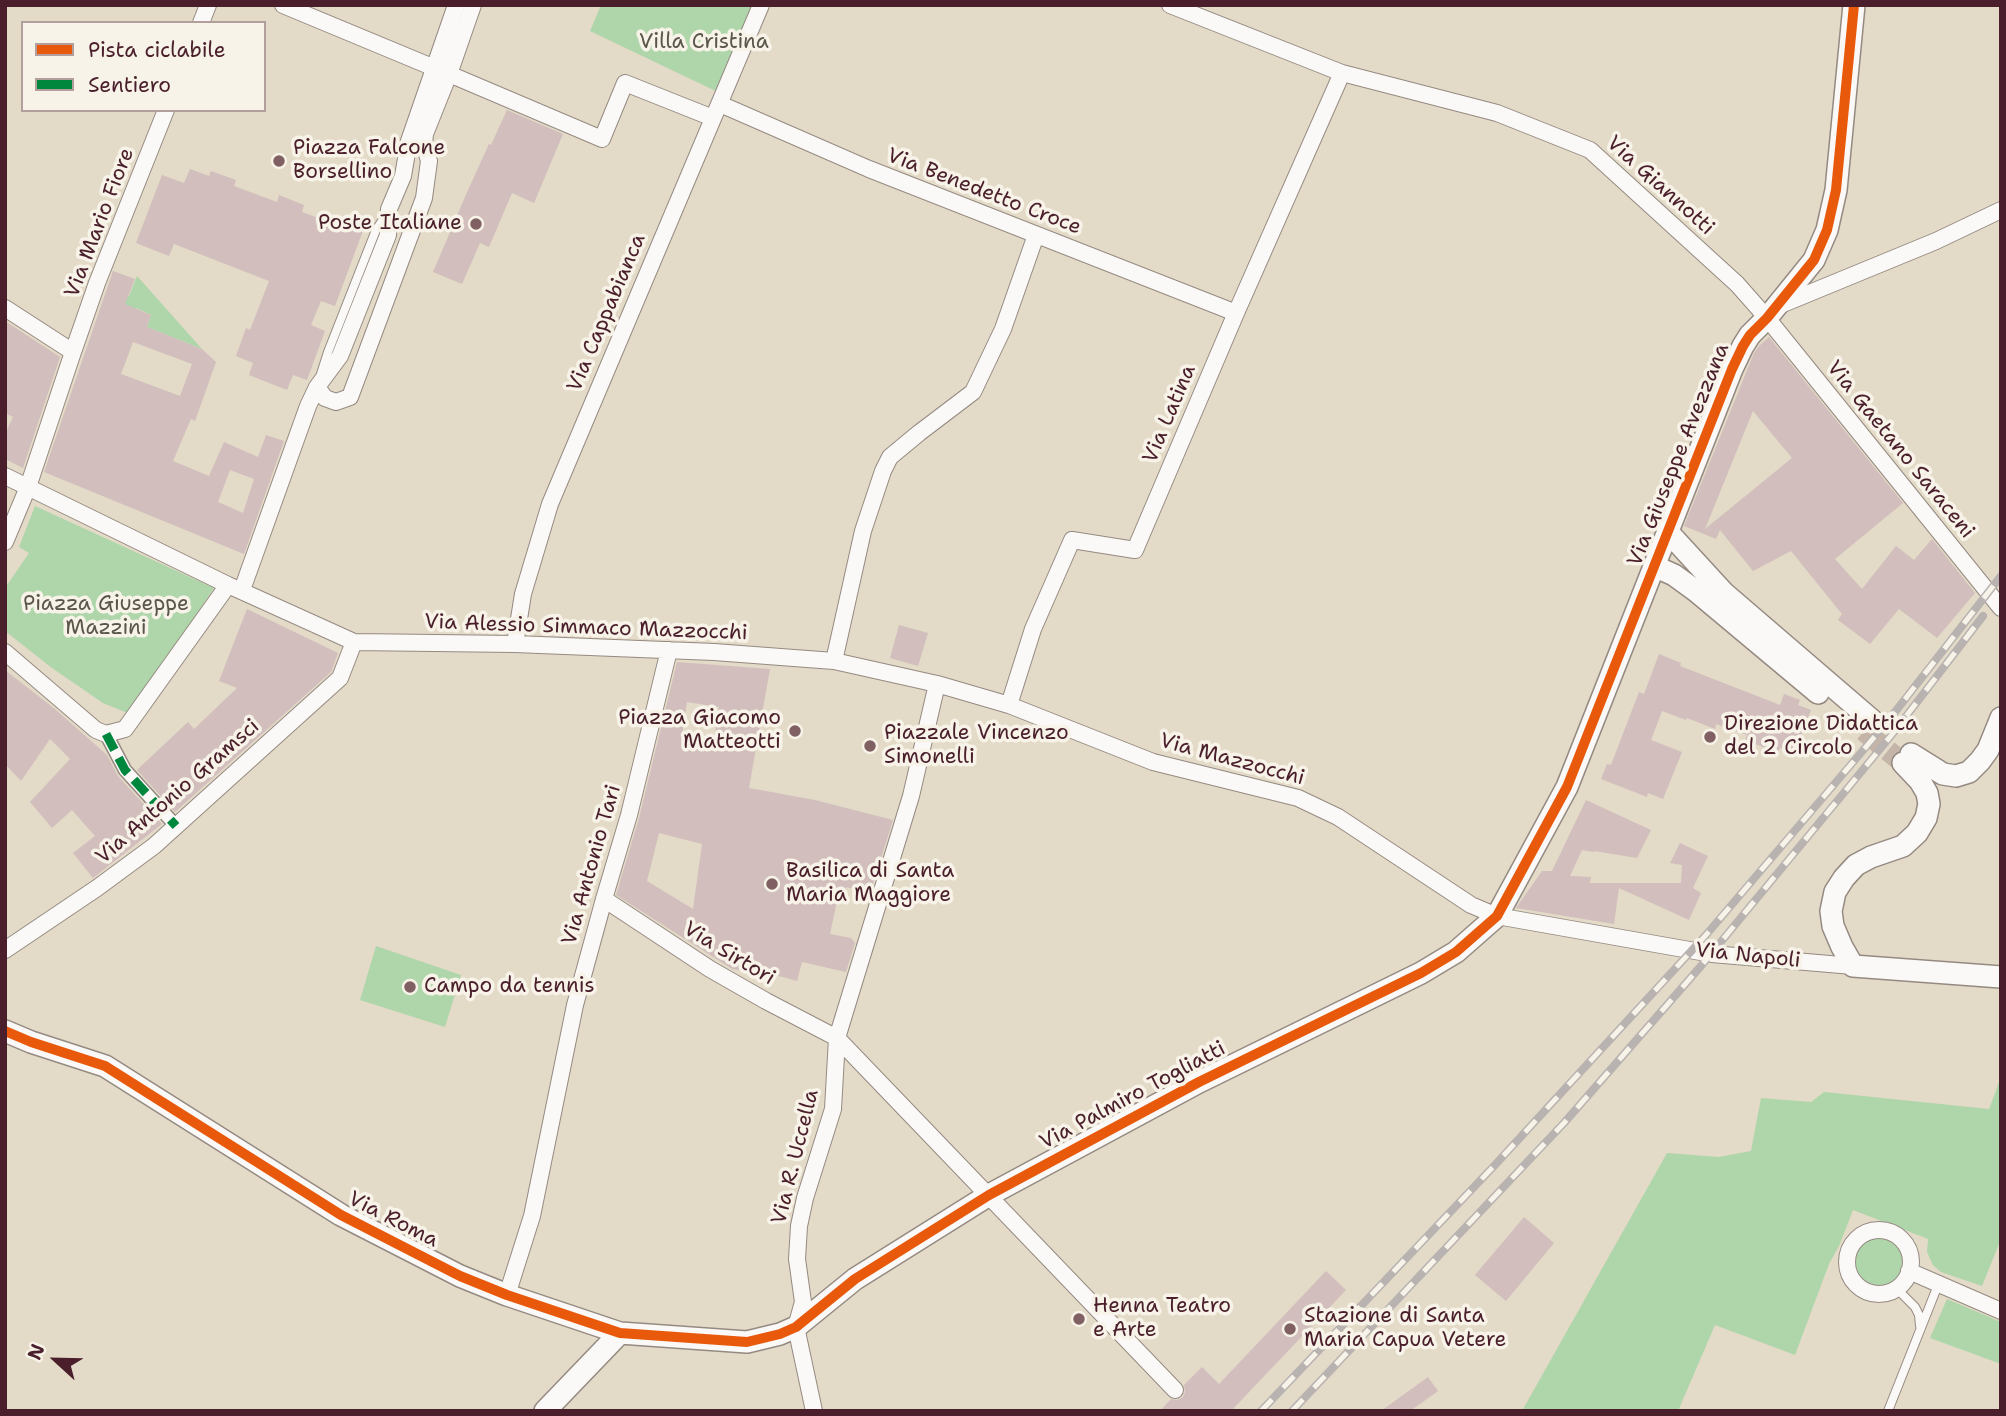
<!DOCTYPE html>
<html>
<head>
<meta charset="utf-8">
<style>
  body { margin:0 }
  #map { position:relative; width:2006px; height:1416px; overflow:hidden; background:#e3dac7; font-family:"Shantell Sans",sans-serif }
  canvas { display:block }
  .frame { position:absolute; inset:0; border:7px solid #4a1f2b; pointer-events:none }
  .legend { position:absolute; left:21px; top:21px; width:245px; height:91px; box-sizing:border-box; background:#f7f3e8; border:2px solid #b29e9c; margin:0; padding:9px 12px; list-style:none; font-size:21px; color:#4a1f2b }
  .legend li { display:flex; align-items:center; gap:14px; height:35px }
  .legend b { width:35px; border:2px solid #b29e9c }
  .north { position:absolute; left:21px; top:1325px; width:70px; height:70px; -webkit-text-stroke:5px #f7f3e8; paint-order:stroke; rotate:292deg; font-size:19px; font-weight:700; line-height:28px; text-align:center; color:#4a1f2b }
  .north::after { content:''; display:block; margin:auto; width:24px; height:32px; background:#4a1f2b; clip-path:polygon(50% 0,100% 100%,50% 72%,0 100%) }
</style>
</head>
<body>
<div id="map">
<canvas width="2006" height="1416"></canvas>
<div class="frame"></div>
<ul class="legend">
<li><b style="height:9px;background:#e8590c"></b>Pista ciclabile</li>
<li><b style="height:9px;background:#00873e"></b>Sentiero</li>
</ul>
<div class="north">N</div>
</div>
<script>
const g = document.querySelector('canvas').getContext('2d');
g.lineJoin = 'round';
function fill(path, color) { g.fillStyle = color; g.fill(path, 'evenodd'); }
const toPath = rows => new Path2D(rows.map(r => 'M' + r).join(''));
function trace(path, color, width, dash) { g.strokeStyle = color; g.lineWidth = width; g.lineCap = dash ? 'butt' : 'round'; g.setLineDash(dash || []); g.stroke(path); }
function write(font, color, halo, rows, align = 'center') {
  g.font = font + ' "Shantell Sans",sans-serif'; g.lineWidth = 7; g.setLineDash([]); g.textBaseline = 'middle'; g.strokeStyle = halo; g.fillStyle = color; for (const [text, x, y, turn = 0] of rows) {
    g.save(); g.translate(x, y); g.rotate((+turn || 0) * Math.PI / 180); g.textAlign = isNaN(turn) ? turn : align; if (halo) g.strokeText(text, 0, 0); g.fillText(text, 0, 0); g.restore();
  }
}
const green = toPath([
  [601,5,761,5,724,95,590,31],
  [137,276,202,349,147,327,151,315,136,308,114,315,122,294,129,296],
  [35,506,214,588,130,714,103,703,52,668,5,631,5,588,29,553,19,547],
  [376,946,461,975,445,1027,360,1000],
  [2001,1077,2001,1239,1982,1286,1941,1272,1933,1265,1927,1252,1928,1239,1853,1210,1839,1246,1829,1264,1795,1355,1715,1325,1678,1411,1522,1411,1667,1153,1719,1157,1751,1151,1761,1098,1811,1102,1824,1092,1989,1109],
  '1855 1262a24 24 0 1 1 48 0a24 24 0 1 1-48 0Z',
  [1947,1299,2001,1322,2001,1364,1930,1338]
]);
const building = toPath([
  [507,110,563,134,534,203,512,193,489,247,480,243,462,284,433,272,468,190,489,144,491,145],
  [190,169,209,176,211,171,236,180,234,186,277,202,279,195,304,205,302,212,332,223,334,217,364,228,335,306,321,301,311,325,325,331,307,380,293,375,287,390,249,375,253,363,236,356,246,328,250,330,269,281,174,244,169,256,136,243,162,175,184,183],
  [113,271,135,279,125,304,151,315,147,327,202,349,216,362,195,421,191,419,173,461,209,476,224,442,258,457,266,435,284,441,244,554,44,472],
  [133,342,192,364,180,396,121,374],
  [230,470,254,479,243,513,218,502],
  [5,321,60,357,23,468,5,459,5,434,13,417,5,413],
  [1769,337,1903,503,1835,559,1862,589,1896,546,1914,560,1932,539,1975,593,1937,638,1899,609,1870,644,1838,620,1842,614,1791,551,1753,571,1720,530,1716,539,1684,526,1754,353,1759,346],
  [1753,411,1792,458,1705,529],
  [247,609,338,653,331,672,175,812,137,770,188,722,194,729,237,688,219,681],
  [899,625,928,633,918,666,890,658],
  [1659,654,1681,663,1680,666,1780,705,1784,694,1800,700,1798,705,1811,710,1794,753,1780,748,1778,753,1745,740,1747,735,1716,724,1715,729,1687,718,1686,720,1662,711,1651,740,1682,752,1663,799,1648,793,1647,797,1601,779,1607,764,1611,765,1639,692,1644,694],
  [677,662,770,669,749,788,815,800,893,820,870,893,846,887,842,898,838,896,830,934,851,938,855,943,846,972,802,962,797,981,783,977,732,969,616,895,639,818],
  [687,702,719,707,713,747,681,742],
  [659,833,702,844,693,909,647,881],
  [5,670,55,709,107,755,118,776,162,824,93,878,73,853,95,836,72,810,52,828,30,802,70,759,50,739,21,781,5,764],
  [1586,800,1651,830,1637,858,1594,851,1594,852,1582,850,1570,876,1591,877,1590,883,1681,883,1682,865,1670,863,1680,843,1708,856,1693,888,1701,893,1689,920,1619,888,1614,924,1516,908,1542,871,1552,871],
  [1524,1217,1554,1243,1506,1301,1475,1275],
  [1326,1271,1346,1290,1231,1411,1160,1411,1171,1399,1177,1400,1183,1397,1185,1392,1184,1385,1202,1367,1219,1384],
  [1428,1377,1438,1391,1410,1411,1381,1411]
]);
const tertiaryTunnel = toPath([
  [1864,731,1903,763]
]);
const service = toPath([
  [321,374,328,352,376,230,386,215],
  [1897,1289,1915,1307,1919,1315,1920,1326],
  [1888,1411,1938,1285]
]);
const pedestrian = toPath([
  [106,734,125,770,176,826]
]);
const minor = toPath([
  [283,5,449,74,425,134,424,144,429,161,424,198,350,397,336,402,325,398,317,387],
  [473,5,449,74,602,139,625,83,713,118],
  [1170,5,1342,73,1497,113,1590,150,1737,284,1767,318,2001,608],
  [201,23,208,5],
  [720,104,869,169,1236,313],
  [1778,306,1936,241,2001,210],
  [5,308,73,352,28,487,5,542],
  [73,352,97,283,166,110],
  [5,476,228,585,354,642,515,644,714,652,834,661,937,684,1009,705,1153,762,1298,798,1338,817,1471,905,1497,916,1712,954,1853,966],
  [242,590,308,406,317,387,340,356,388,235,389,209,403,176,409,141,456,5],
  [515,644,523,594,550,504,761,5],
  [5,652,96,730,106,734,125,729,228,585],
  [834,661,863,531,883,471,890,457,919,433,973,392,1003,329,1036,235],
  [1009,705,1033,629,1072,540,1135,550,1236,313,1342,73],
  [604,899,710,969,766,1001,837,1038,1175,1390],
  [5,950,97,888,154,846,340,678,354,642],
  '1847 1262a32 32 0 1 1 64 0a32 32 0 1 1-64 0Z',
  [1909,1271,2001,1311],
  [507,1295,532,1216,575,1005,604,899,629,815,669,650],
  [814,1411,796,1327,803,1302,797,1259,799,1226,805,1198,833,1109,837,1038,911,796,937,684]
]);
const tertiary = toPath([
  [1668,532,1724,593,1874,722],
  [1654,566,1674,575,1696,591,1818,693],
  [1911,754,1943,774,1956,776,1969,772,1980,761,1988,750,2001,718],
  [1903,763,1920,781,1927,793,1929,804,1926,818,1917,833,1903,846,1871,857,1856,865,1844,878,1835,892,1831,911,1833,926,1842,947,1853,966,2001,977],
  [5,1031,31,1042,105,1066,341,1215,460,1276,507,1295,620,1333,747,1342,780,1334,796,1327,855,1279,989,1195,1199,1082,1421,973,1456,952,1497,916,1567,787,1732,369,1743,346,1750,335,1767,318,1814,260,1827,230,1836,190,1854,5],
  [545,1411,620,1333]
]);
const rail = toPath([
  [1261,1411,1494,1166,1706,935,1888,721,2001,576],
  [1292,1411,1564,1123,1701,966,1894,732,1983,616]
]);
const quiet = toPath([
  [106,734,125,770,176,826]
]);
const cycleway = toPath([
  [5,1031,31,1042,105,1066,341,1215,460,1276,507,1295,620,1333,747,1342,780,1334,796,1327,855,1279,989,1195,1199,1082,1421,973,1456,952,1497,916,1567,787,1732,369,1743,346,1750,335,1767,318,1814,260,1827,230,1836,190,1854,5]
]);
const markers = [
  [279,161,7,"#806062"],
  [476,224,7,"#806062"],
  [795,731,7,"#806062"],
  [1710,737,7,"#806062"],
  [870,746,7,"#806062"],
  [772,884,7,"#806062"],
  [410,987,7,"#806062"],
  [1079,1319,7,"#806062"],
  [1290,1329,7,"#806062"]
];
const parkNames = [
  ["Villa Cristina",704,43],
  ["Piazza Giuseppe",106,605],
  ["Mazzini",106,629]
];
const poiNames = [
  ["Piazza Falcone",293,149],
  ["Borsellino",293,173],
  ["Poste Italiane",462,224,"right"],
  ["Piazza Giacomo",781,719,"right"],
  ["Matteotti",781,743,"right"],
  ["Direzione Didattica",1724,725],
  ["del 2 Circolo",1724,749],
  ["Piazzale Vincenzo",884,734],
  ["Simonelli",884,758],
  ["Basilica di Santa",786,872],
  ["Maria Maggiore",786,896],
  ["Campo da tennis",424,987],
  ["Henna Teatro",1093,1307],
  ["e Arte",1093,1331],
  ["Stazione di Santa",1304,1317],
  ["Maria Capua Vetere",1304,1341]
];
const streetNames = [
  ["Via Giannotti",1660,186,42],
  ["Via Benedetto Croce",984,192,21],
  ["Via Mario Fiore",100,223,-69],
  ["Via Cappabianca",607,313,-67],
  ["Via Latina",1170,414,-67],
  ["Via Gaetano Saraceni",1900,450,51],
  ["Via Giuseppe Avezzana",1679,455,-68],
  ["Via Alessio Simmaco Mazzocchi",586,628,2],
  ["Via Mazzocchi",1232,760,15],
  ["Via Antonio Gramsci",178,792,-41],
  ["Via Antonio Tari",592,865,-74],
  ["Via Sirtori",729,954,31],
  ["Via Napoli",1748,956,6],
  ["Via Palmiro Togliatti",1133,1096,-28],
  ["Via R. Uccella",796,1157,-76],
  ["Via Roma",393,1220,27]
];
fill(green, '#aed6aa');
fill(building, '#d1bebd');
trace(tertiaryTunnel, '#c4b5a8', 21, [21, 10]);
trace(service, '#958a82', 10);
trace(pedestrian, '#958a82', 15);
trace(minor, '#958a82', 18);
trace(tertiary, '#958a82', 24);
trace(service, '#fbf9f7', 8);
trace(pedestrian, '#fbf9f7', 12);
trace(minor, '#fbf9f7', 16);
trace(tertiary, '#fbf9f7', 21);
trace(rail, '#b8b2b1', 8);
trace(rail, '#f7f3e8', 5, [16]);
trace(quiet, '#00873e', 9, [18, 9]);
trace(cycleway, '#e8590c', 10);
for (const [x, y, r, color] of markers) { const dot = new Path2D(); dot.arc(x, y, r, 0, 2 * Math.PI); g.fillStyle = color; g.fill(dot); trace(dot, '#f7f3e8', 2.5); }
write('21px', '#5b554a', '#f7f3e8', parkNames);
write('21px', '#4a1f2b', '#f7f3e8', poiNames, 'left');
write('21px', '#4a1f2b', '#f7f3e8', streetNames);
</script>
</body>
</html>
